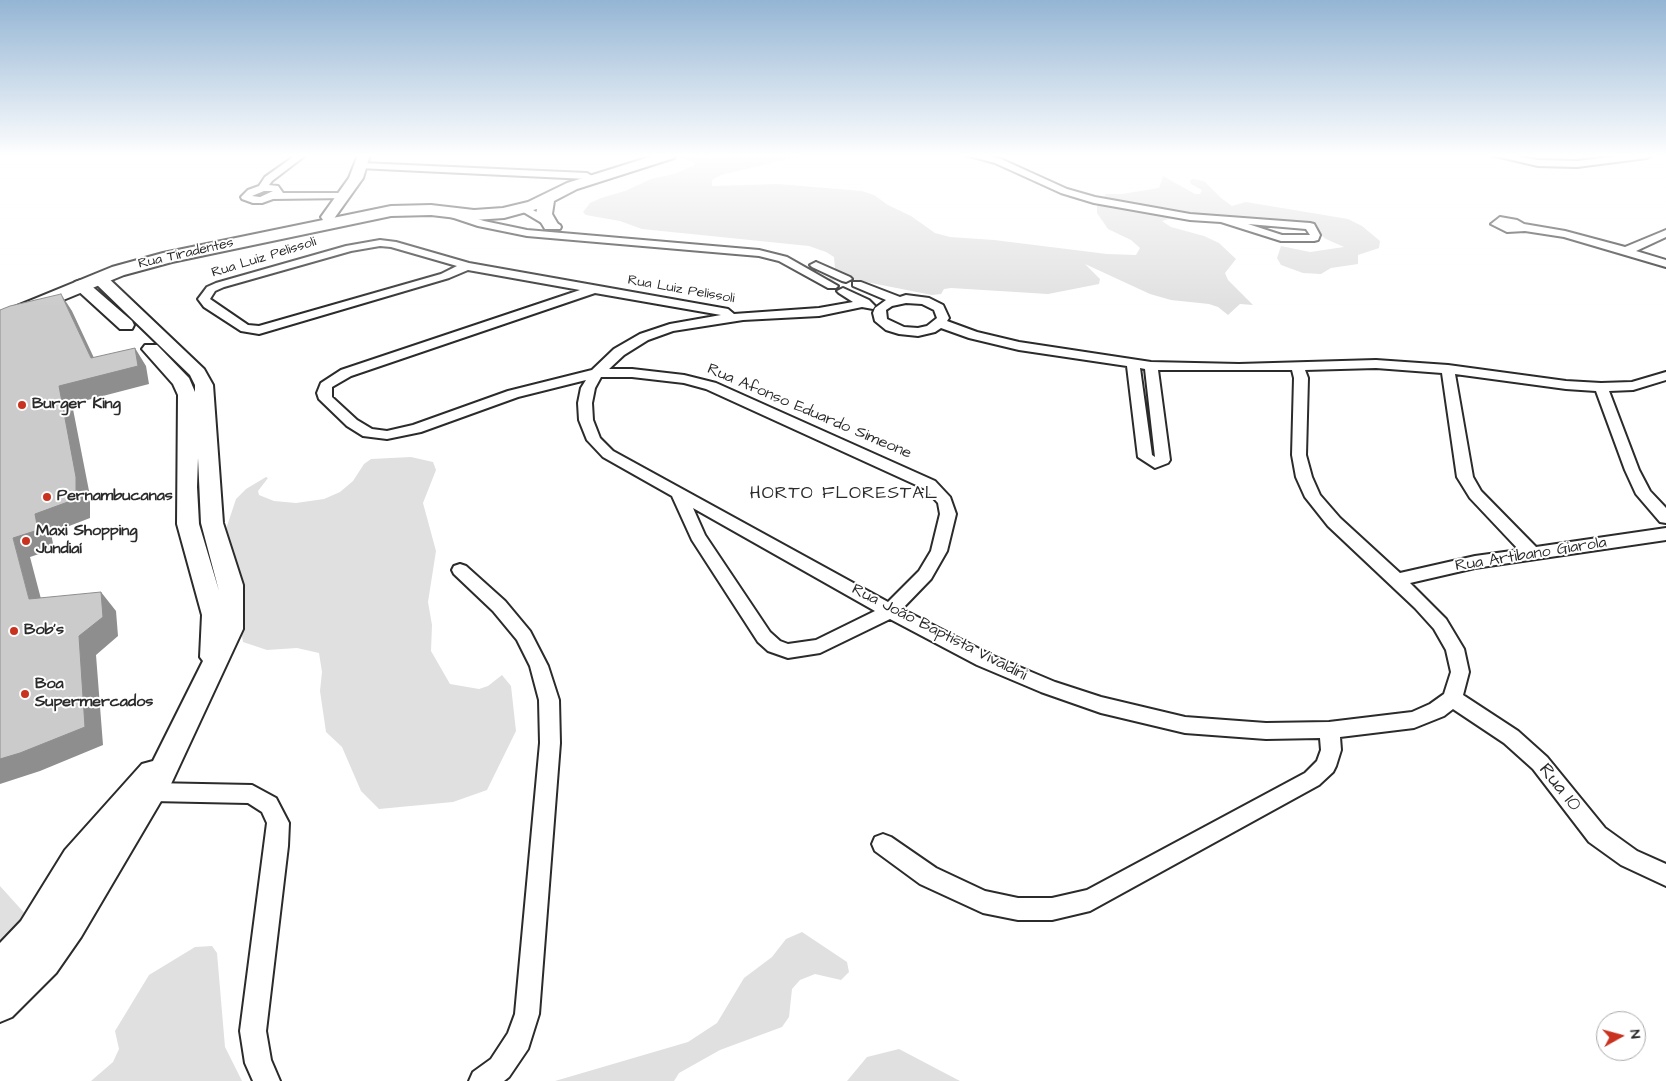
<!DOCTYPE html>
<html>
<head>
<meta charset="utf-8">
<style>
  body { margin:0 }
  #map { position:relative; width:1666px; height:1081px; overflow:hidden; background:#fff; font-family:"Architects Daughter",sans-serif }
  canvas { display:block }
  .north { position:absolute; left:1596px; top:1011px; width:50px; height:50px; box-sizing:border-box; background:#fff; border:1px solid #aaa; border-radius:50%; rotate:83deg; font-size:14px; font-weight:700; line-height:20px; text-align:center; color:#2b2b2b }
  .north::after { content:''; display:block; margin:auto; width:18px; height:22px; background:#c8321e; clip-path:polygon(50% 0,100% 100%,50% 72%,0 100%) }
</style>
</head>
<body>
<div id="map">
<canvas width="1666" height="1081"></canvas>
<div class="north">N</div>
</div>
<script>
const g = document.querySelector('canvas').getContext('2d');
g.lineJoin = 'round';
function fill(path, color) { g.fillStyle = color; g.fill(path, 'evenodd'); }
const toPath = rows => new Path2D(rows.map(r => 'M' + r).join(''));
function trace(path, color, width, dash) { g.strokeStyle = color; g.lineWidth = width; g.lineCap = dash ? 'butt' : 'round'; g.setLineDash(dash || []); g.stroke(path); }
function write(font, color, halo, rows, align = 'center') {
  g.font = font + ' "Architects Daughter",sans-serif'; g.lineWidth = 4; g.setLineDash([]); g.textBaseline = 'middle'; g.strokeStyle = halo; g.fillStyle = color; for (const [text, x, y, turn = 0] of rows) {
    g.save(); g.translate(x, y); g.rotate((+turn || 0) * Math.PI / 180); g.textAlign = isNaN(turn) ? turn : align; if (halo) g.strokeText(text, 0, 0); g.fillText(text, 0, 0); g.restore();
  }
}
const green = toPath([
  [677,155,690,155,710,159,732,155,804,155,721,175,712,180,712,186,778,184,862,191,874,195,888,205,911,216,935,233,950,237,994,240,1107,254,1136,255,1140,248,1131,240,1108,229,1097,213,1097,206,1106,194,1122,194,1159,188,1163,176,1195,194,1200,194,1202,190,1191,184,1190,180,1194,179,1204,181,1221,198,1232,206,1246,202,1348,219,1362,226,1380,241,1379,248,1358,255,1358,264,1331,268,1321,274,1303,273,1281,265,1277,258,1281,246,1310,252,1344,247,1326,239,1309,226,1294,221,1219,217,1172,218,1162,221,1171,227,1204,236,1219,243,1236,259,1225,273,1228,280,1253,305,1240,304,1228,315,1218,307,1209,304,1171,300,1150,294,1085,264,1100,279,1099,284,1048,294,951,288,944,289,941,294,932,295,851,279,828,281,835,269,834,257,826,252,809,246,642,229,620,221,586,215,583,212,590,203,601,198,625,191,651,179,674,174,695,165,693,162],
  [411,457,433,462,436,470,423,503,436,551,428,602,432,625,431,651,450,684,479,689,488,686,502,675,511,686,516,731,487,790,453,802,379,809,361,791,342,747,326,732,320,691,322,672,319,653,297,648,267,650,243,642,225,532,236,499,246,489,266,477,268,478,258,491,259,495,274,501,296,503,324,499,340,492,353,481,364,464,371,459],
  [0,886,37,927,0,968],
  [802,932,847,962,849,972,841,980,815,974,800,980,792,989,789,1017,782,1027,720,1050,679,1073,674,1081,555,1081,688,1042,717,1023,744,978,772,957,786,939],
  [212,946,217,953,225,1047,242,1081,91,1081,113,1062,119,1049,115,1031,149,975,195,947],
  [899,1049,960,1081,847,1081,867,1057]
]);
const street = toPath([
  [296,155,306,155,272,181,269,185,278,186,283,193,344,193,349,196,347,198,273,199,262,203,253,203,242,199,241,197,248,190,259,186,265,177,296,155],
  [264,191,273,191,260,197,252,196,264,191],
  [966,155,982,155,1001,159,1067,189,1095,197,1190,214,1310,223,1314,224,1320,235,1318,240,1314,241,1281,241,1221,222,1190,220,1094,203,1061,193,995,163,966,155],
  [1248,224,1306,229,1310,235,1282,235,1248,224],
  [1491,155,1508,155,1538,160,1577,161,1629,155,1652,155,1647,158,1577,167,1538,166,1491,155],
  [362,163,587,173,592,176,587,179,359,168,357,166,362,163],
  [524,205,560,225,561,227,560,229,552,229,520,210,520,206,524,205],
  [449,210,484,221,527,230,759,250,787,257,838,286,836,288,828,288,779,261,759,256,527,236,478,226,445,215,445,211,449,210],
  [1500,217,1517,220,1524,224,1565,231,1625,247,1666,230,1666,237,1636,251,1666,260,1666,267,1564,237,1525,231,1507,232,1491,224,1500,217],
  [380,240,396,242,469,263,728,309,734,314,819,308,853,302,839,293,837,291,843,288,869,300,875,306,873,309,862,307,819,316,743,320,673,331,648,340,624,355,609,369,632,369,684,375,716,383,935,481,950,497,956,514,947,551,931,579,902,609,991,655,1055,682,1101,697,1185,717,1266,723,1329,722,1412,712,1430,704,1444,694,1451,672,1446,650,1434,629,1415,608,1328,526,1305,497,1296,477,1292,455,1294,378,1292,370,1158,370,1170,460,1168,463,1155,468,1138,457,1127,366,1019,350,969,338,941,328,935,332,918,336,899,334,886,330,875,321,873,313,875,308,886,300,853,286,853,282,861,282,900,297,906,295,929,298,943,305,949,318,947,321,977,332,1019,342,1151,362,1239,364,1376,360,1448,365,1566,381,1601,383,1632,382,1666,372,1666,380,1633,390,1609,391,1639,470,1650,491,1666,508,1666,523,1660,522,1636,494,1625,470,1596,391,1566,389,1455,374,1473,477,1481,491,1536,547,1666,528,1666,540,1475,568,1410,583,1446,619,1464,649,1469,672,1463,695,1518,731,1547,757,1605,828,1637,851,1666,864,1666,886,1621,865,1589,842,1533,769,1504,743,1453,709,1444,716,1414,728,1340,737,1341,750,1336,766,1333,772,1319,785,1090,911,1052,920,1018,920,983,913,920,884,875,851,872,844,875,837,883,834,891,837,936,868,985,891,1018,898,1052,898,1087,890,1305,773,1317,761,1321,750,1320,738,1266,739,1185,733,1101,713,1041,692,977,665,890,619,820,653,788,658,768,651,758,642,692,540,672,496,603,457,587,440,579,420,578,403,581,388,586,380,518,397,421,432,387,439,363,436,347,426,319,399,317,393,321,383,341,370,580,290,468,270,449,278,259,334,241,331,204,307,198,299,207,287,216,283,346,246,380,240],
  [380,246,391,247,457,266,441,274,259,326,248,325,210,299,215,291,224,287,351,251,380,246],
  [595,293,721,315,670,324,640,334,614,349,592,370,508,391,413,425,387,431,372,429,357,420,332,397,332,387,351,376,595,293],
  [906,303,922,304,934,310,937,318,927,326,918,328,904,327,887,319,886,310,892,306,906,303],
  [1140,368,1145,369,1155,457,1152,455,1140,368],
  [1376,368,1442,373,1457,477,1470,498,1519,550,1475,556,1400,573,1340,518,1320,495,1312,477,1306,455,1308,378,1305,370,1376,368],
  [601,377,632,377,684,383,706,389,925,489,938,503,940,514,931,551,919,571,888,602,613,451,600,438,593,420,592,403,595,388,601,377],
  [693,508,875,611,816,640,788,644,780,641,770,632,705,535,693,508],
  [816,262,850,277,852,279,846,282,842,281,812,267,810,265,816,262],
  [460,564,466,566,505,601,530,631,548,666,559,700,560,743,539,1014,528,1049,509,1077,504,1081,469,1081,473,1072,491,1059,508,1033,515,1014,540,743,539,700,530,666,517,640,493,611,454,574,452,570,454,566,460,564],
  [152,783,252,785,276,798,289,823,288,846,266,1031,271,1060,280,1081,253,1081,245,1063,240,1031,267,823,262,812,248,803,152,801,145,799,142,792,145,785,152,783]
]);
const secondary = toPath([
  [358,155,370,155,363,178,333,220,323,220,321,217,349,178,358,155],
  [99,273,105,275,204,369,213,385,223,523,243,585,243,629,171,784,81,937,56,973,12,1017,0,1022,0,943,21,921,65,850,142,764,153,761,203,661,200,657,202,615,177,524,178,395,173,384,142,349,145,345,157,345,189,378,195,392,195,385,190,375,93,281,91,278,99,273],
  [198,458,201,523,219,591,199,524,197,487,198,458],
  [81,280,87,282,132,321,134,325,132,329,120,329,75,288,73,285,75,282,81,280]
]);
const primary = toPath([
  [656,155,676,155,674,158,577,189,554,201,552,214,559,226,557,229,545,229,536,214,537,209,504,218,474,220,431,215,391,216,172,262,124,275,0,326,0,313,112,267,163,253,391,206,431,205,474,210,503,208,528,202,567,183,656,155]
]);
const shadedWall = toPath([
  [61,294,72,311,102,375,135,348,146,366,149,384,72,404,90,496,90,518,51,533,54,549,30,557,46,618,29,599,13,538,35,514,59,386,91,358],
  [101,592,116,611,118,636,96,655,103,745,40,771,0,784,0,759,79,636]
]);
const building = toPath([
  [61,294,91,358,135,348,138,366,59,386,76,477,76,499,35,514,38,530,13,538,29,599,101,592,103,617,79,636,85,727,20,753,0,759,0,310,10,306,61,294]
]);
const markers = [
  [22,405,5,"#c8321e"],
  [47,497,5,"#c8321e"],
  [26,541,5,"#c8321e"],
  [14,631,5,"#c8321e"],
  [25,694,5,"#c8321e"]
];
const farStreetnames = [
  ["Rua Tiradentes",186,254,-13],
  ["Rua Luiz Pelissoli",264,258,-17],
  ["Rua Luiz Pelissoli",681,290,10]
];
const poiNames = [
  ["Burger King",32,405],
  ["Pernambucanas",57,497],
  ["Maxi Shopping",36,532],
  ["Jundiaí",36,550],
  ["Bob's",24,631],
  ["Boa",35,685],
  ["Supermercados",35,703]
];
const streetNames = [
  ["Rua Afonso Eduardo Simeone",809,412,23],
  ["Rua Artibano Giarola",1531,555,-9],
  ["Rua João Baptista Vivaldini",939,633,27]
];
const neighbourhoodNames = [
  ["HORTO FLORESTAL",844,494]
];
const nearStreetnames = [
  ["Rua 10",1559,788,51]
];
fill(green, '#e0e0e0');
trace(street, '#2b2b2b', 4);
trace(secondary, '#2b2b2b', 4);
trace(primary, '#2b2b2b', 4);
fill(street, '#fff');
fill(secondary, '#fff');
fill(primary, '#fff');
fill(shadedWall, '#8e8e8e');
fill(building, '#cbcbcb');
trace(building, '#8e8e8e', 1);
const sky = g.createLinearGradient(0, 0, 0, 306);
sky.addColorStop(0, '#94b5d4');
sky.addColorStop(0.51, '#fff');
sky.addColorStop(1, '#ffffff00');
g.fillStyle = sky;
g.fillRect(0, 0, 1666, 306);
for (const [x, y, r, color] of markers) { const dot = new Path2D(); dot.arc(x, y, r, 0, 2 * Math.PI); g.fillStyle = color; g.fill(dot); trace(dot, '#fff', 2); }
write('14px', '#2b2b2b', '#fff', farStreetnames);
write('bold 16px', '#2b2b2b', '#fff', poiNames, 'left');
write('16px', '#2b2b2b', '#fff', streetNames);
g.letterSpacing = '1px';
write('18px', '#2b2b2b', '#fff', neighbourhoodNames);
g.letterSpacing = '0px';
write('19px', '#2b2b2b', '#fff', nearStreetnames);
</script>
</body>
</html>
